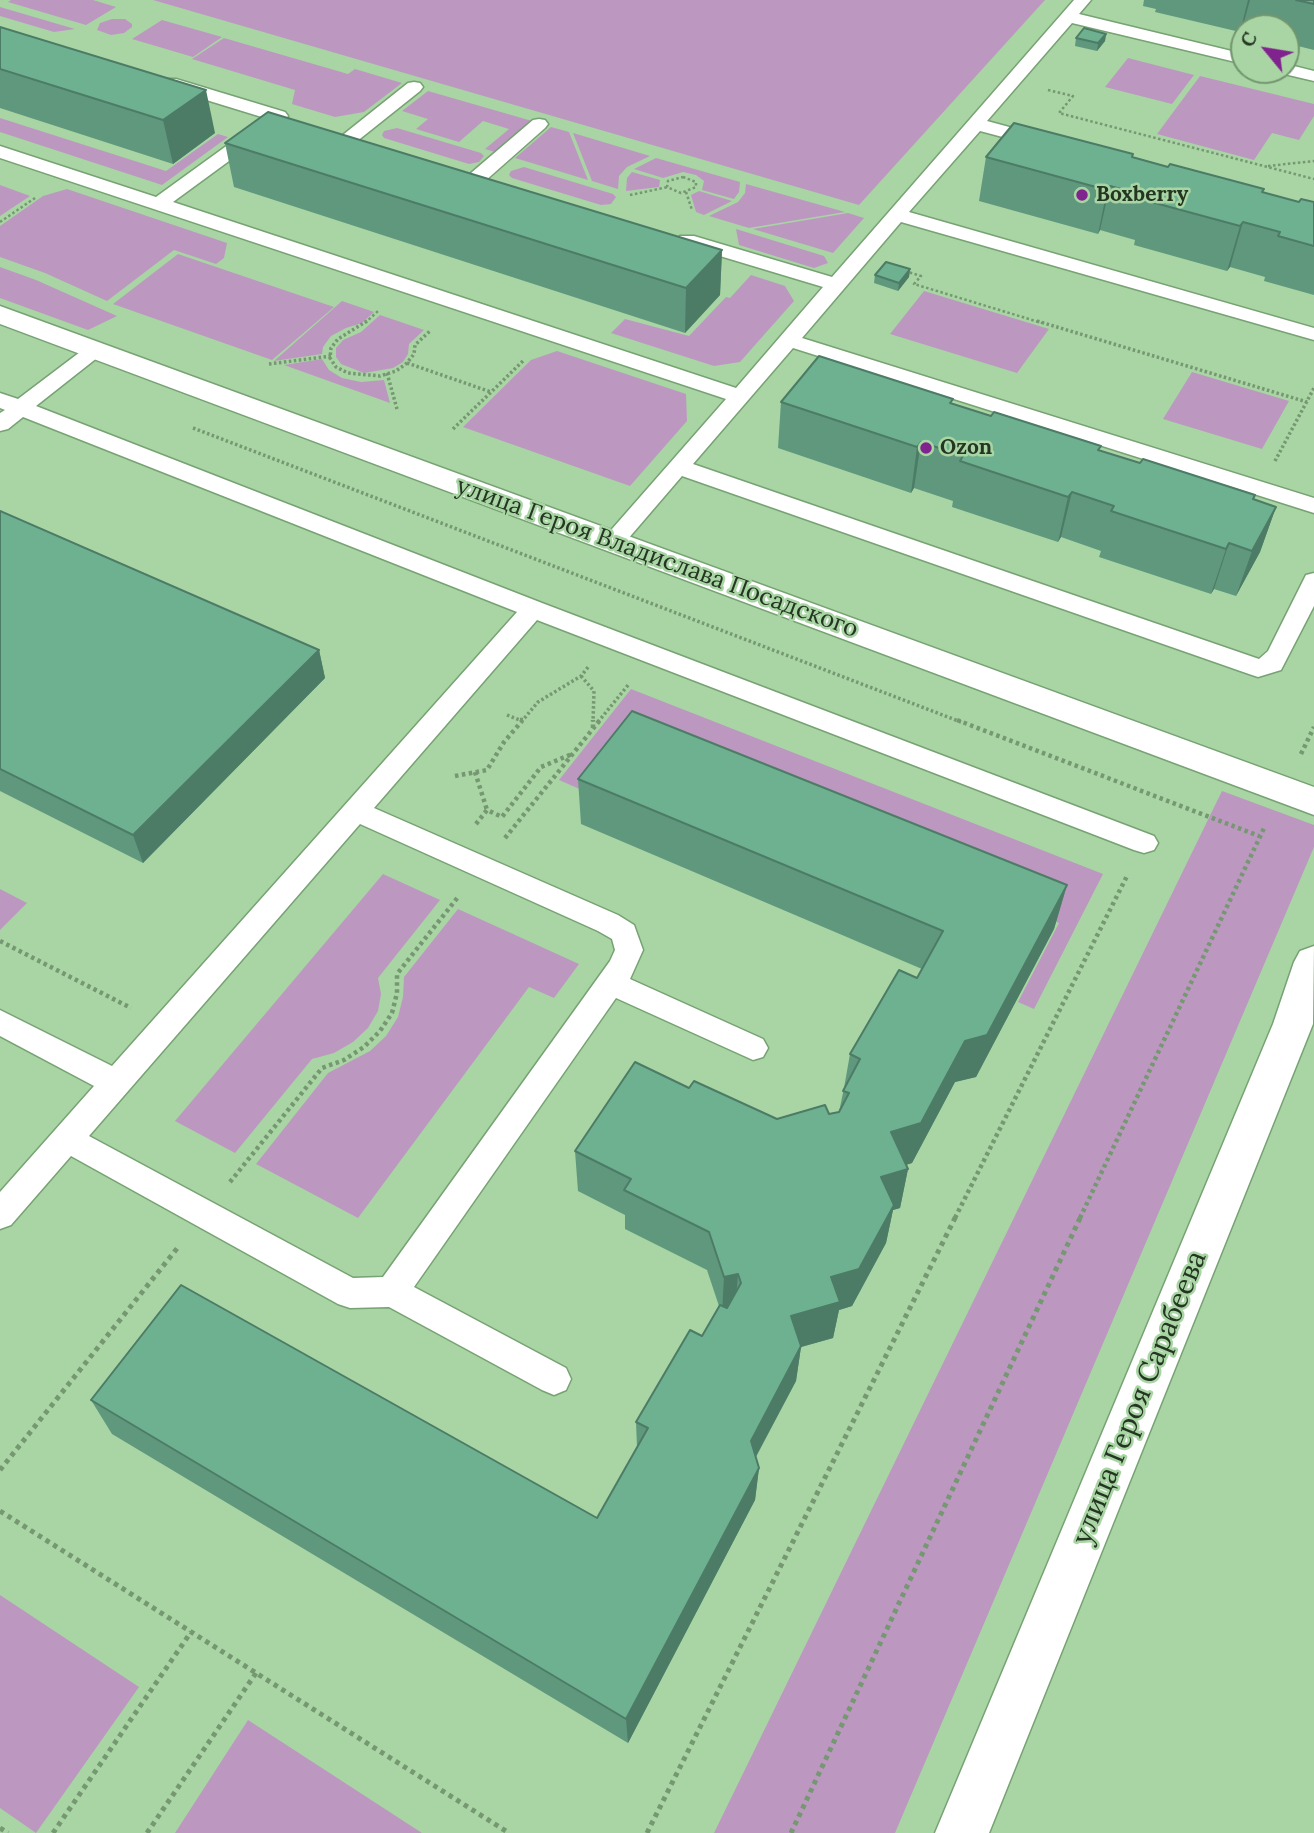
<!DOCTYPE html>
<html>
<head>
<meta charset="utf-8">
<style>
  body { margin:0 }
  #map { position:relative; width:1314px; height:1833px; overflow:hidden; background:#a8d5a3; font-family:Lora,serif }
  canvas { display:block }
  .north { position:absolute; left:1230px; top:14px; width:70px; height:70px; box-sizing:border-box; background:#a8d5a3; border:2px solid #73956f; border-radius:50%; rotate:300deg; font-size:19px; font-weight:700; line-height:28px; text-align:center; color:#243622 }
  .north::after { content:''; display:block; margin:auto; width:24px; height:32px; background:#81238f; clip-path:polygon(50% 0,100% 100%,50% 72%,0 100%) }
</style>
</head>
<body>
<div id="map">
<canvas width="1314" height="1833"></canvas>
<div class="north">С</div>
</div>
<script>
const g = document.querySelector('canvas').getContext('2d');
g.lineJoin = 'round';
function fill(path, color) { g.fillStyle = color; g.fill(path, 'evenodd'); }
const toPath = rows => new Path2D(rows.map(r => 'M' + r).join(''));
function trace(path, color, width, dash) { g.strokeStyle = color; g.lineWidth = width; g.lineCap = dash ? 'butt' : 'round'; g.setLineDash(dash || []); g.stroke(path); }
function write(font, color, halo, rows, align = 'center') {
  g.font = font + ' Lora,serif'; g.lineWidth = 5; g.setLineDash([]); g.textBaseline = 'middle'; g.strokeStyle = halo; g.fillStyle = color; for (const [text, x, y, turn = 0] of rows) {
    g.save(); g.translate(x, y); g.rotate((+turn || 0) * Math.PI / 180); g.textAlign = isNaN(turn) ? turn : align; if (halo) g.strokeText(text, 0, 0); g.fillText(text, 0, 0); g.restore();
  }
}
const green = toPath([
  [11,0,93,0,116,7,86,25,8,2],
  [153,0,1045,0,859,205],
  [0,7,75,29,54,32,0,16],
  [112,19,125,19,132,24,132,27,124,33,111,35,97,30,100,23],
  [162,20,222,37,193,57,132,39],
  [224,38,348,74,355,69,402,83,364,112,335,117,292,104,295,90,192,59],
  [1128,58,1194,75,1172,104,1105,87],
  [1200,76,1314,104,1314,116,1299,140,1272,133,1254,160,1157,134],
  [428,91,532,121,495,152,485,149,509,129,483,121,459,142,416,129,428,119,402,111],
  [0,118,166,171,218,134,228,137,162,185,0,132],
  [551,127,569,132,588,180,515,158],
  [397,128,481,153,484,156,479,162,469,164,384,138,382,135,384,131],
  [573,133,650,156,627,167,619,176,618,189,592,181],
  [656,158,740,182,739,192,734,199,702,190,704,181,696,175,683,172,663,178,634,169],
  [524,167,613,194,616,197,611,204,601,205,512,178,509,175,511,171],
  [632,172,660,180,659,187,626,191,627,178],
  [746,184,845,212,749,228,709,216,738,202,745,193],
  [0,185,30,196,0,216],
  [67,189,227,243,224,258,216,264,174,250,107,301,45,273,0,257,0,226,43,196],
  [699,191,732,201,704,215,696,212,691,195],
  [848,213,864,218,833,253,753,229],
  [736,229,824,256,828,263,814,268,739,245],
  [178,254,334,307,272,360,113,304],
  [0,267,36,280,117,316,88,330,0,298],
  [751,275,785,286,794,301,740,362,714,366,611,333,625,319,689,336,726,297,730,298],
  [924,291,1049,329,1017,373,890,334],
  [342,301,374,312,362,323,346,328,331,336,323,347,322,354,274,361],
  [380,315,424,330,409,344,408,354,403,362,393,368,364,373,341,364,336,357,336,348,343,340,361,332],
  [557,351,686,394,687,421,630,486,463,427,531,360],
  [322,359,329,370,342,378,361,382,384,380,390,403,284,365],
  [1192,372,1289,401,1262,449,1163,419],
  [631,689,1103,874,1034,1009,1018,1002,1059,923,1026,909,591,794,559,780],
  [1222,791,1314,825,1314,847,895,1833,714,1833],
  [383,874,440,900,378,978,381,994,378,1011,368,1028,353,1042,334,1053,312,1059,235,1153,175,1121],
  [0,889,27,903,0,930],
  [458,909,579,964,554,998,529,987,358,1218,256,1164,328,1073,370,1051,386,1036,398,1017,403,997,404,977],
  [0,1595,139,1687,36,1833,0,1808],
  [248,1720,422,1833,175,1833]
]);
const pathFar3 = toPath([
  [1048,90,1073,96,1059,113,1314,179],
  [1268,166,1314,161],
  [683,177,696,182,696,187,681,193,667,187,668,181,683,177],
  [686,192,692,210],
  [630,195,668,187],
  [0,222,35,198],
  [905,271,921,276,914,284,1042,323],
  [365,323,378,311]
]);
const pathFar2 = toPath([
  [367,321,338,339,331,348,330,358,336,367,348,373,380,376,396,371,407,363,414,354,415,345,431,330],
  [1037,321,1307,402],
  [407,363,491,392],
  [269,364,331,356],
  [387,373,397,409],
  [193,428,961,722],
  [453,429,524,360],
  [1275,461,1314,388],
  [581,676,594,691,593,722],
  [507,715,522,721,538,702,581,676,589,666],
  [598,722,629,684]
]);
const pathFar1 = toPath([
  [520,720,523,720],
  [957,720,1259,836],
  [593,728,593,720],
  [1301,754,1314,727],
  [475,772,487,810],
  [455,776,487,770,504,742,522,721],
  [476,824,487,810,502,817,541,767,572,754],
  [505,838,600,720],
  [0,941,131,1008],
  [230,1182,322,1068,344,1060,364,1047,380,1031,392,1013,397,993,397,974,458,897],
  [955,1218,1128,874],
  [1080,1218,1265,826]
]);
const path = toPath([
  [0,1470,179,1246],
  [0,1511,509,1833],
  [0,1828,8,1833],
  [53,1833,191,1632],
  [147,1833,256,1673],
  [647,1833,956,1216],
  [791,1833,1081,1216]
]);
const lane = toPath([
  [1074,0,1091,0,1079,14,1244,54,1244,64,1072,23,987,121,1050,138,1053,142,1050,146,1044,148,980,131,909,212,1314,328,1314,340,901,222,802,338,1314,498,1314,513,793,348,693,464,1259,659,1268,651,1306,575,1314,573,1314,606,1281,670,1258,677,1249,674,682,476,621,547,613,550,605,547,601,542,605,537,726,399,0,158,0,146,156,197,265,118,164,87,161,83,164,79,176,79,285,112,288,116,285,120,173,202,736,388,823,287,680,244,677,240,680,236,694,236,832,277,1074,0],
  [1286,64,1314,71,1314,81,1280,73,1278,70,1286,70,1286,64],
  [414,82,420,83,423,87,420,91,356,142,344,142,341,138,344,134,408,83,414,82],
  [539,119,545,120,548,124,545,128,485,181,471,181,469,177,471,173,533,120,539,119],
  [95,344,102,346,105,350,102,354,36,406,542,603,1154,836,1158,843,1154,850,1144,853,1134,850,537,620,374,808,618,915,634,925,643,950,630,979,763,1039,768,1048,763,1057,753,1060,616,998,414,1287,566,1368,571,1379,566,1390,554,1395,542,1390,389,1307,350,1308,338,1304,71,1156,11,1225,0,1229,0,1192,94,1086,0,1036,0,1010,112,1066,517,612,23,417,8,429,0,431,0,413,5,410,0,408,0,393,18,399,88,346,95,344],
  [360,824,598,931,612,939,615,950,610,961,383,1277,353,1278,89,1136,360,824]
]);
const street = toPath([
  [1314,946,1313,1024,989,1833,935,1833,1273,1024,1294,962,1300,951,1314,946]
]);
const secondary = toPath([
  [0,306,1314,787,1314,815,0,324,0,306]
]);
const wall = toPath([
  [1144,0,1314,0,1314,50,1286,43,1286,28,1244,28,1244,29,1242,29,1240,32,1155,12,1156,9,1143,6],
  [0,27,215,133,173,164,0,108],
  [1106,34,1105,41,1097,51,1075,46,1076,38],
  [225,143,722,250,720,295,685,333,234,187],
  [986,157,1133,157,1299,202,1314,202,1314,295,1264,281,1265,277,1230,267,1227,271,1134,245,1135,240,1100,230,1098,234,979,201],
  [910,269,909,277,898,291,874,283,875,275],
  [781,402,952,404,1140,463,1255,495,1253,500,1276,507,1260,552,1236,596,1214,589,1211,594,1099,557,1101,551,1061,537,1058,542,952,507,953,501,914,488,911,493,778,448],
  [0,511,319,650,325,678,143,863,0,791],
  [578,779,1067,885,1054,929,976,1077,955,1082,912,1163,906,1165,908,1169,900,1208,893,1210,886,1243,852,1306,839,1310,833,1338,801,1347,796,1381,756,1457,759,1468,755,1500,628,1743,112,1434,91,1400,597,1518,637,1447,636,1422,702,1336,719,1306,707,1270,625,1229,625,1215,578,1191,575,1151,689,1088,777,1119,829,1114,839,1112,844,1088,850,1054,917,978,922,969,581,824]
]);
const shadedWall = toPath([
  [1248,0,1250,0,1242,29,1240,32],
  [1106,34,1105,41,1097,51,1098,43],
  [206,90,215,133,173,164,163,120],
  [1110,186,1100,230,1098,234,1107,190],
  [1243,222,1230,267,1227,271,1240,226],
  [722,250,720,295,685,333,686,288],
  [910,269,909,277,898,291,899,283],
  [921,442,914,488,911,493,917,447],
  [1072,492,1061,537,1058,542,1068,497],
  [1276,507,1260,552,1236,596,1252,551],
  [1229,543,1214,589,1211,594,1226,549],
  [319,650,325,678,143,863,133,835],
  [1067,885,1054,929,976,1077,955,1082,912,1163,883,1172,891,1132],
  [908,1169,900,1208,893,1210,886,1243,852,1306,839,1310,833,1338,801,1347,796,1381,747,1473,751,1441,791,1316,881,1177],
  [738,1274,735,1311,722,1314,724,1277],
  [759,1468,755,1500,628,1743,626,1719]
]);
const building = toPath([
  [1296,0,1314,0,1314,4,1296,0],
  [0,27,206,90,163,120,0,69,0,27],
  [1084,28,1106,34,1098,43,1076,38,1084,28],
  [268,112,722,250,686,288,225,143,268,112],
  [1014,123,1133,154,1132,157,1168,167,1170,164,1264,189,1262,192,1299,202,1301,199,1314,202,1314,246,1278,236,1280,232,1243,222,1240,226,1144,200,1147,196,1110,186,1107,190,986,157,1014,123],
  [886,262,910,269,899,283,875,275,886,262],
  [819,356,953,399,950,403,991,416,994,412,1101,446,1098,450,1140,463,1143,459,1255,495,1253,499,1276,507,1252,551,1229,543,1226,549,1111,511,1114,506,1072,492,1068,497,960,461,963,456,921,442,917,447,781,402,819,356],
  [0,511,319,650,133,835,0,769,0,511],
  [632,711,1067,885,987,1035,965,1041,921,1123,891,1132,908,1169,881,1177,894,1205,859,1269,831,1277,840,1302,791,1316,801,1346,751,1441,759,1468,626,1719,91,1400,181,1285,597,1518,648,1428,636,1422,690,1330,702,1336,720,1305,727,1308,741,1283,738,1274,724,1277,709,1232,624,1190,631,1179,575,1151,635,1062,689,1088,694,1081,777,1119,825,1105,829,1114,839,1112,849,1093,843,1091,860,1059,850,1054,899,970,917,978,943,931,578,779,632,711]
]);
const markers = [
  [1082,195,7,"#81238f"],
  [926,448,7,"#81238f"]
];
const farPoinames = [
  ["Boxberry",1096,195],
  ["Ozon",940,448]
];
const streetNames = [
  ["улица Героя Владислава Посадского",657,558,20]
];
const nearStreetnames = [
  ["улица Героя Сарабеева",1140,1398,-68]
];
fill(green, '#bc98c1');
trace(lane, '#77a273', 3);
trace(street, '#77a273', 3);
trace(secondary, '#77a273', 3);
trace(pathFar3, '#759771', 2.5, [2.5, 2.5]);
trace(pathFar2, '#759771', 3.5, [2.5, 2.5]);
trace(pathFar1, '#759771', 4.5, [3.5, 3.5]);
trace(path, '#759771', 5, [4.5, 4.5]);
fill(lane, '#fff');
fill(street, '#fff');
fill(secondary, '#fff');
fill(wall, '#5f987d');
fill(shadedWall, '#4d7c66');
fill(building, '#6eb191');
trace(building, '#4d7c66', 2);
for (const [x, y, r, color] of markers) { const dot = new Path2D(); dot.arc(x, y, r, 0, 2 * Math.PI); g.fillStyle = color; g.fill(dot); trace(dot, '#a8d5a3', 2.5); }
write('bold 21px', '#243622', '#a8d5a3', farPoinames, 'left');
write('24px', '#243622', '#a8d5a3', streetNames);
write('28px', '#243622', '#a8d5a3', nearStreetnames);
</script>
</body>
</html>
